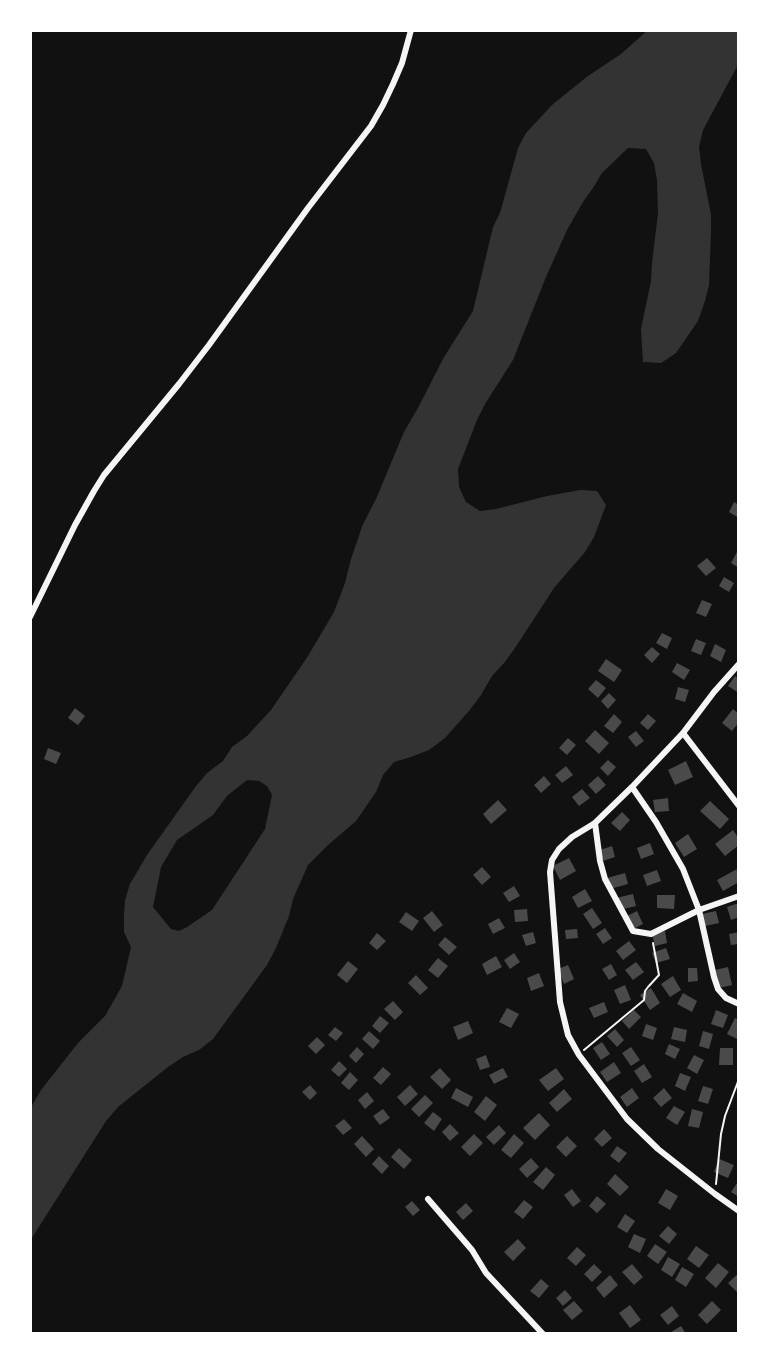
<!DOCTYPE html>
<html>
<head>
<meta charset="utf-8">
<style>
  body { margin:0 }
  #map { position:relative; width:769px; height:1364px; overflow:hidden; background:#111; font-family:Poppins,sans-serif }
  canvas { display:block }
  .frame { position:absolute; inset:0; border:32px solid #fff; pointer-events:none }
</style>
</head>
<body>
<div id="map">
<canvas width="769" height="1364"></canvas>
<div class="frame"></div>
</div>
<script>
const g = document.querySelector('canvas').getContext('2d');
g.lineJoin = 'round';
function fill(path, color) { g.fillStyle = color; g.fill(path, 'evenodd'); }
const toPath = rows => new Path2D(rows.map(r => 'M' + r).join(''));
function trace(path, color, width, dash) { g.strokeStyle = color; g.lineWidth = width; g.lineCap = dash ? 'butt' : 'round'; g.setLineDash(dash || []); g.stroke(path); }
const water = toPath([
  [648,30,739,30,739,63,703,130,699,147,701,164,711,215,711,233,709,285,705,301,698,321,676,353,661,363,643,362,641,329,651,281,652,263,658,213,657,180,654,163,646,149,628,148,602,173,593,188,583,202,567,230,546,277,513,360,485,404,477,420,458,469,459,487,466,502,480,511,496,509,547,496,580,490,597,491,606,505,594,537,585,552,554,588,515,648,504,663,492,676,481,695,469,711,445,738,429,750,411,757,394,762,383,775,376,792,356,821,327,846,308,865,293,899,289,916,276,948,267,965,213,1039,199,1050,183,1057,168,1067,118,1107,106,1121,30,1241,30,1109,41,1090,78,1043,105,1016,122,986,131,947,124,932,124,915,125,900,130,884,147,855,196,786,207,773,223,761,232,747,247,736,271,710,308,656,334,612,345,583,351,559,363,524,376,499,404,432,419,406,444,357,473,311,493,227,500,213,518,148,526,133,552,105,568,92,588,76,621,54],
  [247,780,259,781,267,786,272,795,265,829,212,910,187,927,179,931,171,929,153,907,161,867,177,840,213,815,227,796]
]);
const building = toPath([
  [734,502,739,505,739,518,729,512],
  [737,552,739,553,739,568,731,563],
  [707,558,716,568,706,576,697,566],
  [724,577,734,583,729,592,719,586],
  [702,600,712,604,706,617,696,613],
  [662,633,672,638,667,649,656,643],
  [696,639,706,643,701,655,691,651],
  [715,644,726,650,721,662,710,656],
  [652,647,660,654,652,663,644,655],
  [606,659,622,670,614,682,598,671],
  [677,663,690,670,684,680,672,672],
  [735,676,739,679,739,693,728,686],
  [596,680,606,688,598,698,588,689],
  [678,687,689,690,685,702,675,699],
  [609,693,616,700,608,709,601,701],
  [75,708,85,716,78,725,68,718],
  [733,709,739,714,739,722,732,731,722,723],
  [614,714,622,722,613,733,604,726],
  [648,714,656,721,648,730,640,723],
  [595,730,609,743,599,754,585,741],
  [636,731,644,741,636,747,628,737],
  [568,738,576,745,567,755,559,748],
  [48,748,61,753,56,764,44,759],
  [608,760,616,767,608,776,600,768],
  [686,761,693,777,675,785,668,770],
  [566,766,573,775,562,783,555,775],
  [544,776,551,784,541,793,534,785],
  [598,776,606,785,596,794,588,785],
  [582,789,590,798,579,806,572,797],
  [668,798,669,811,655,812,653,800],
  [498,800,507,810,491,824,483,814],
  [710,801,729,819,720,829,700,811],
  [622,812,630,820,620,831,611,823],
  [733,830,739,839,739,845,725,856,715,844],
  [688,834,697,849,684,857,675,843],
  [650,843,654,854,641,859,637,848],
  [612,846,615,857,603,861,600,850],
  [569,858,576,871,560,880,553,866],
  [482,867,491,877,482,885,473,875],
  [737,869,739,873,739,882,723,891,717,880],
  [657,870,661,881,647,886,643,875],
  [625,873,628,884,610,889,607,878],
  [514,886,520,896,509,902,503,893],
  [585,889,592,901,578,908,572,897],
  [633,894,636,906,619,910,616,898],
  [657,895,675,895,674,909,657,908],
  [739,903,739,917,731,920,727,907],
  [592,908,602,923,593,929,583,914],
  [527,909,528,921,515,922,514,910],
  [432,911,443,925,434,932,423,918],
  [637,911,643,924,631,930,625,917],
  [716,911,719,923,705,926,702,914],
  [406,912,419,921,412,931,399,922],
  [499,918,505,928,493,934,488,924],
  [605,928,612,938,603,944,596,934],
  [577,929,578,938,566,939,565,930],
  [665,931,667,943,655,946,652,934],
  [533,932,536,943,526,946,522,935],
  [739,932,739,944,731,945,729,934],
  [377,933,386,941,377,950,369,943],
  [445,937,457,947,449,955,438,945],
  [629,941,636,950,623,960,616,951],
  [666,948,670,959,656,963,652,953],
  [514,953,520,962,510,969,504,960],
  [496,956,502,967,487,975,482,964],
  [438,958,448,966,438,978,428,970],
  [348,961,358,969,347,983,337,975],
  [636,962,644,972,633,980,625,970],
  [611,964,617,975,609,980,602,969],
  [568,965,574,979,564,984,558,969],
  [728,967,732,985,719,988,715,970],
  [688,968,697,968,698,981,688,982],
  [539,973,544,986,531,991,527,978],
  [416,975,428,988,420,995,408,983],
  [673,976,681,990,670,997,661,984],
  [625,985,631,1000,620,1004,614,990],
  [651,988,660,1003,650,1010,640,995],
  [683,993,697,1001,692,1012,677,1004],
  [393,1001,403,1012,395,1020,384,1009],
  [604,1002,608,1012,594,1018,589,1008],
  [507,1008,519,1014,511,1028,499,1022],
  [634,1010,641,1017,629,1029,622,1021],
  [716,1010,728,1015,723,1028,711,1024],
  [380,1016,389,1023,380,1033,372,1026],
  [735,1018,739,1020,739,1040,727,1034],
  [468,1021,473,1033,458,1040,453,1027],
  [646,1024,657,1028,653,1040,642,1036],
  [335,1027,343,1033,336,1041,328,1035],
  [674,1027,687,1030,685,1042,671,1039],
  [615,1029,624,1040,617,1047,607,1036],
  [369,1031,380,1041,373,1049,362,1039],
  [703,1031,713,1034,709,1049,699,1046],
  [317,1037,325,1045,316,1054,308,1046],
  [602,1042,610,1054,601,1060,593,1048],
  [669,1044,680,1049,675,1059,665,1054],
  [357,1047,364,1054,356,1063,349,1056],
  [631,1047,640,1060,631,1066,622,1053],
  [720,1048,733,1048,733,1065,719,1065],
  [486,1055,490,1067,480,1070,476,1059],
  [694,1055,704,1060,697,1074,687,1068],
  [339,1061,347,1069,339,1077,331,1070],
  [614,1062,621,1073,607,1082,600,1072],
  [644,1064,652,1077,642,1083,634,1071],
  [383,1067,391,1074,381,1085,373,1078],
  [440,1068,451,1080,442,1089,430,1077],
  [503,1068,508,1077,494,1084,489,1075],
  [556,1068,564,1079,548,1091,539,1080],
  [350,1072,358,1080,349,1090,341,1083],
  [680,1073,691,1077,685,1091,675,1086],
  [310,1085,317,1093,310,1100,302,1092],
  [410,1085,418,1094,405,1106,397,1097],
  [703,1086,713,1089,708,1104,698,1101],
  [456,1088,473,1097,468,1107,451,1098],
  [632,1088,639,1098,627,1107,620,1097],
  [664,1088,672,1098,661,1107,653,1098],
  [564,1089,572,1099,557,1112,549,1103],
  [367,1092,374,1101,365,1109,358,1100],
  [425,1095,433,1103,419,1117,411,1109],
  [486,1096,497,1105,485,1121,474,1112],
  [674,1106,685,1112,677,1125,666,1118],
  [383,1109,390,1118,380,1125,373,1116],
  [692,1109,703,1112,699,1128,688,1126],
  [433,1112,442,1119,434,1131,424,1123],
  [539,1113,550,1125,535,1140,523,1128],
  [344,1119,352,1128,343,1135,335,1126],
  [450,1124,459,1133,450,1141,442,1132],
  [499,1125,506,1133,494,1145,486,1137],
  [604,1129,612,1138,602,1147,594,1139],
  [474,1134,483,1143,470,1156,461,1147],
  [514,1134,524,1143,511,1158,501,1150],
  [362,1136,374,1149,366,1157,354,1144],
  [567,1136,577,1146,566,1157,556,1147],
  [617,1146,627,1153,619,1163,610,1156],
  [399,1148,412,1160,404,1169,391,1157],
  [379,1156,389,1166,382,1174,372,1164],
  [531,1158,539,1167,527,1178,519,1169],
  [719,1159,734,1165,728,1178,714,1172],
  [546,1167,555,1175,543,1190,533,1182],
  [615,1174,629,1187,620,1196,607,1184],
  [739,1180,739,1197,731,1192],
  [572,1189,581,1201,573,1207,564,1195],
  [666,1189,678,1196,670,1210,658,1203],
  [597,1196,606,1204,597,1213,589,1206],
  [524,1200,533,1207,523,1219,514,1212],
  [412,1201,420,1210,413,1216,405,1207],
  [466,1203,473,1211,463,1220,456,1212],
  [625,1214,635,1221,627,1233,617,1227],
  [668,1226,677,1234,669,1244,659,1236],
  [634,1234,646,1239,640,1253,628,1247],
  [518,1239,526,1248,513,1261,504,1252],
  [655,1244,667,1252,658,1264,647,1256],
  [696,1246,709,1255,699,1268,687,1259],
  [577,1247,586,1255,576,1266,567,1258],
  [668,1257,680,1264,672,1277,661,1270],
  [718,1263,729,1272,716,1288,705,1278],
  [594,1264,602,1272,592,1282,584,1274],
  [632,1264,643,1277,634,1285,622,1272],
  [682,1267,694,1274,686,1287,675,1280],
  [739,1273,739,1291,737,1292,728,1283],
  [610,1275,618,1285,604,1298,596,1288],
  [541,1279,549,1286,539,1298,530,1291],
  [565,1290,572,1298,563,1306,556,1298],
  [574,1301,583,1311,572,1320,563,1310],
  [712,1301,721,1310,707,1324,698,1315],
  [630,1305,641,1320,630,1328,619,1313],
  [672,1306,679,1316,668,1325,660,1315],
  [681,1326,686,1334,668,1334]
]);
const path = toPath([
  [584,1050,644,1000,645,991,648,987,659,975,653,943],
  [716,1184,721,1134,725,1116,739,1079]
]);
const minor = toPath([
  [30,617,75,525,94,491,104,475,179,384,209,345,308,208,371,126,383,105,393,84,402,63,411,30],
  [739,664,714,692,683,733,632,787,595,823,572,837,559,849,552,860,550,872,560,1002,568,1035,579,1055,627,1119,658,1149,715,1194,739,1211],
  [683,733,739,806],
  [632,787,656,822,683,869,699,910,714,977,718,989,726,998,739,1004],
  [595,823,600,861,605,879,633,931,651,934,699,910,739,896],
  [428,1199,472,1250,486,1273,543,1334]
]);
fill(water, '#333');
fill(building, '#4a4a4a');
trace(path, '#f5f5f5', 2);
trace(minor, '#f5f5f5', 6);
</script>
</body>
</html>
